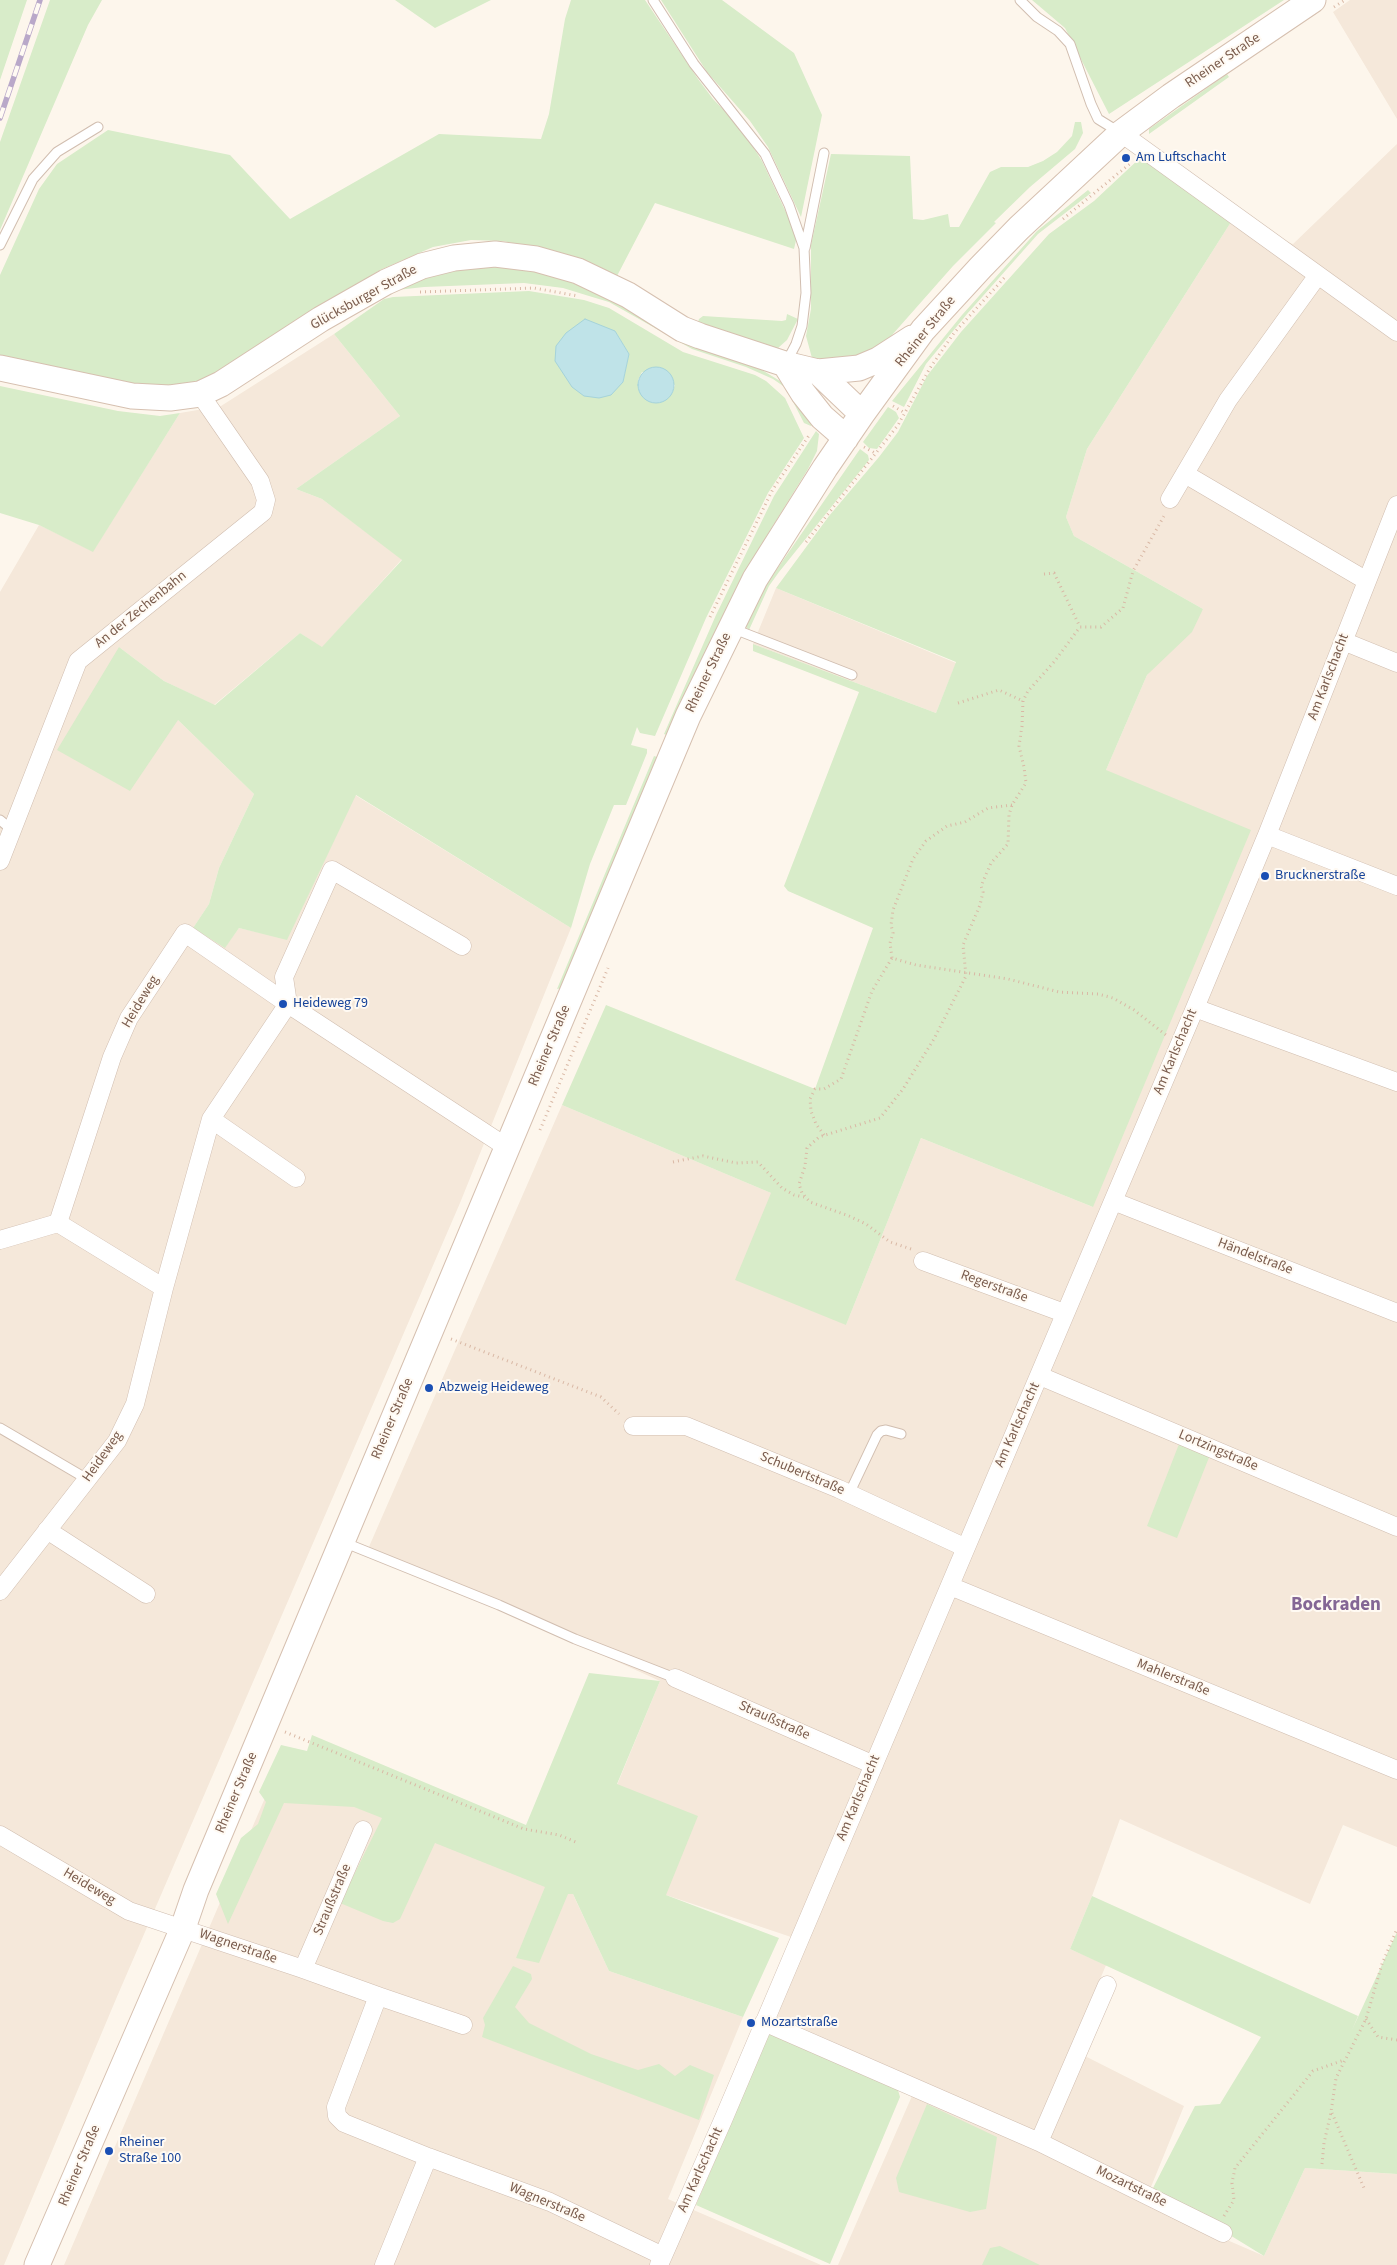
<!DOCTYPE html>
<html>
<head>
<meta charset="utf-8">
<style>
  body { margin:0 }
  canvas { display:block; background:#fdf6ec }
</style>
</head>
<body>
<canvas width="1397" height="2265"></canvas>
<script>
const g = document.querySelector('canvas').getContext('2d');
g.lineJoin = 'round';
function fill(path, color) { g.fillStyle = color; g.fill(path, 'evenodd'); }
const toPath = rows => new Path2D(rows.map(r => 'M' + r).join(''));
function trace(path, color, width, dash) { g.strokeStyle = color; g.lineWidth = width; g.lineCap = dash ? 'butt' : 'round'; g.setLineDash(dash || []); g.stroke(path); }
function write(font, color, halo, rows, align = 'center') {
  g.font = font + ' "Source Sans 3",sans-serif'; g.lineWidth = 4; g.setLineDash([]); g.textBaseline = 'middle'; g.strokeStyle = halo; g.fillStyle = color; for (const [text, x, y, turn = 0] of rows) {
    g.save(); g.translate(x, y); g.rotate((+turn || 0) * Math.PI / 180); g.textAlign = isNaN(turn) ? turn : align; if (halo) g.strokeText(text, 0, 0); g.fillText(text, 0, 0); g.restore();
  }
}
const residential = toPath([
  [1350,0,1397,0,1397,119,1333,12],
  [1397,144,1397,1847,1343,1825,1310,1904,1120,1819,1092,1896,1070,1949,1106,1965,1071,2049,1184,2106,1144,2204,1264,2256,1305,2168,1397,2174,1397,2265,838,2265,919,2080,775,2016,800,1940,666,1895,617,1785,660,1681,368,1549,562,1105,771,1193,846,1325,921,1138,1093,1207,1106,770,1147,675,1203,609,1074,536,1066,517,1087,449,1231,222,1293,244],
  [334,334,400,416,296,489,322,499,402,559,322,648,300,633,214,705,164,681,119,647,178,720,254,794,219,868,209,904,193,928,225,947,239,928,287,939,355,795,571,928,460,1203,116,1999,4,2265,0,2265,0,592,39,525,93,551,180,413,221,406],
  [776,588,956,663,936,713,753,644],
  [277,1770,554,1854,609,1971,743,2017,668,2199,821,2265,64,2265]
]);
const green = toPath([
  [0,0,27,0,0,80],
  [50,0,102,0,88,25,0,230,0,142],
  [395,0,491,0,435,28],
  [571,0,645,0,698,79,713,99,741,128,762,161,797,236,794,249,655,203,617,276,575,259,536,248,503,241,471,240,433,247,380,270,194,387,153,388,0,359,0,275,39,189,57,164,108,130,230,155,290,219,439,134,541,139,549,114,565,19],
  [661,0,722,0,794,53,822,115,801,217,768,147,750,121,707,72],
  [1032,0,1284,0,1109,114,1065,28],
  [1227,74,1229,77,1149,134,1149,129],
  [1075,122,1081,122,1083,133,1075,149,1030,187,994,222,996,223,953,266,885,343,875,349,842,362,812,358,806,336,811,309,811,245,831,154,910,156,913,219,923,220,948,214,950,227,959,227,990,172,1001,167,1028,167,1043,161,1057,152,1072,136],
  [1140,158,1166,173,1231,222,1087,449,1066,517,1074,536,1203,609,1192,632,1147,675,1106,770,1251,830,1093,1207,921,1138,846,1325,735,1280,771,1193,562,1105,606,1005,815,1089,873,928,788,891,784,886,859,692,753,651,753,644,936,713,956,662,776,588,829,516,879,457,898,432,927,376,961,332,1049,234,1094,201],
  [1088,190,1091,193,1038,234,967,314,926,364,904,407,892,401,962,315,1037,231],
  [469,260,544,272,598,293,757,367,785,384,814,421,811,426,804,423,786,388,773,379,746,367,692,349,609,302,589,296,563,288,524,283,424,287,388,291],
  [529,291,584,300,609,308,683,352,755,375,766,381,785,398,804,438,768,493,706,618,655,736,640,733,637,727,631,745,647,749,647,753,626,805,614,805,590,864,571,928,356,795,287,940,239,928,225,948,193,928,209,904,219,868,254,794,178,720,130,791,57,750,119,647,164,681,215,705,300,633,322,647,402,560,322,499,296,489,400,416,334,334,384,299,393,297],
  [615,331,629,354,623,382],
  [642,372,675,385,672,393,663,401,638,388,638,380],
  [787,314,798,319,787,340,778,348,723,332,698,322,699,319,703,316,782,321,786,320],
  [0,386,118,411,160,416,180,413,93,552,39,525,0,513],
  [888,407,896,412,899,418,877,449,869,448,863,442],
  [816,431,819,434,817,451,808,469,766,537,722,620,669,736,664,734,716,615,774,496],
  [860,449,868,455,869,460,779,572,769,586,749,630,744,625,757,598],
  [654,756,660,758,562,988,557,989],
  [1179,1444,1210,1455,1177,1538,1147,1526],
  [589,1673,660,1681,617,1784,698,1816,666,1895,779,1938,743,2017,609,1971,573,1894,568,1894,539,1963,516,1958,545,1887,435,1843,400,1919,393,1923,383,1921,340,1903,382,1818,354,1807,284,1803,228,1924,216,1894,241,1838,258,1824,266,1802,259,1792,281,1745,307,1751,312,1735,526,1825],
  [1092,1896,1358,2016,1352,2030,1397,1932,1397,2174,1305,2168,1264,2256,1153,2188,1195,2106,1220,2104,1261,2037,1070,1949],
  [513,1966,531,1974,532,1979,515,2007,529,2023,591,2054,638,2070,659,2064,675,2076,690,2065,714,2075,699,2120,482,2037,485,2025,483,2018],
  [769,2034,898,2090,900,2097,830,2264,696,2205],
  [927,2104,997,2137,986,2209,970,2212,899,2192,896,2178],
  [1000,2246,1040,2265,982,2265,990,2248]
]);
const water = toPath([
  [585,319,615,331,629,354,623,382,611,395,599,398,584,396,572,387,555,361,556,346,566,333,585,319],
  '638 385a18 18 0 1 1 36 0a18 18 0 1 1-36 0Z'
]);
const path = toPath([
  [1334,7,1345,0],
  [1063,219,1132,162],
  [420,292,534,288,578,296],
  [893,406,905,413],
  [864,447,877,454],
  [806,542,898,425,930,368,954,333,1006,276],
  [1044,574,1054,573,1080,627],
  [710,617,773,489,810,434],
  [958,703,999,690,1023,701],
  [1012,805,988,808,965,822,947,826,926,841,913,859,893,910,891,925,893,933,890,943,892,958,916,965,1008,979,1059,992,1098,994,1113,998,1134,1010,1166,1035],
  [540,1130,608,968],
  [824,1135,816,1124,811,1111,810,1099,815,1089,824,1089,841,1079,872,991,892,958],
  [673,1162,703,1156,736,1163,758,1162,782,1188,794,1195,804,1197],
  [911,1249,890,1242,866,1224,849,1216,810,1202,802,1193,799,1184,805,1166,807,1148,819,1137,880,1118,903,1089,934,1039,966,976,963,945,980,905,983,892,981,886,991,863,1008,844,1009,815,1012,805,1026,783,1024,767,1019,746,1022,726,1023,701,1028,691,1054,662,1080,627,1101,627,1123,608,1133,571,1164,516],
  [451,1339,601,1397,619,1414],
  [285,1732,524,1829,559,1835,578,1843],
  [1366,2019,1378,2037,1397,2040],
  [1332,2113,1364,2188],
  [1322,2164,1324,2143,1331,2112,1336,2078,1366,2019,1382,1964,1397,1929],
  [1224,2216,1234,2200,1232,2183,1235,2168,1313,2071,1344,2060]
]);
const service = toPath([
  [653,0,694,64,765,154,789,205,804,248,806,293,802,326,796,344,787,361],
  [1020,0,1037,17,1058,31,1070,44,1091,104,1098,119,1119,132],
  [0,245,33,179,57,152,98,127],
  [805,248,824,153],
  [734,629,852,675],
  [0,820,12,830],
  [0,1428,87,1479],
  [849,1494,877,1435,881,1431,886,1430,901,1434],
  [343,1542,499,1605,575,1639,675,1678]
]);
const minor = toPath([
  [1121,133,1397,332],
  [1185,474,1367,581],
  [1170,499,1228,400,1318,275],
  [1343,641,1397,663],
  [1267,835,1397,886],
  [0,861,78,661,263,512,266,500,260,481,200,394],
  [1195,1008,1397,1082],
  [211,1119,296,1178],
  [1113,1201,1397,1313],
  [58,1223,164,1288],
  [0,1240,58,1223,112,1057,129,1018,185,933,288,1004,508,1148],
  [923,1261,1064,1313],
  [1040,1376,1397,1527],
  [633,1426,686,1426,839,1489,964,1547],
  [47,1530,146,1594],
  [950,1586,1397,1770],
  [0,1591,117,1441,135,1404,164,1288,211,1119,288,1004,284,977,332,870,462,946],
  [675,1678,874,1765],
  [0,1835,129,1911,303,1969,378,1996,336,2107,337,2116,344,2123,428,2157,550,2202,663,2256],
  [303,1969,363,1830],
  [378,1996,463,2025],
  [764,2022,1039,2142,1223,2233],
  [1039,2142,1107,1985],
  [384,2265,428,2157],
  [659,2265,723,2120,1195,1008,1267,835,1397,505]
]);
const secondary = toPath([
  [785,364,803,393,822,417,846,438],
  [0,368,132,396,170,398,200,394,221,384,321,319,386,282,422,266,454,258,495,254,536,259,578,271,628,295,682,329,700,336,785,364,818,372,862,414],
  [818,372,859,368,878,360,912,338],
  [37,2265,183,1928,196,1890,688,716,755,579,825,468,862,414,923,330,981,267,1019,228,1121,133,1171,96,1313,0]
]);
const rail = toPath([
  [0,118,40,0]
]);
const markers = [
  [1126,158,5,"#1a4fb4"],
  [1265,876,5,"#1a4fb4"],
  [283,1004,5,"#1a4fb4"],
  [429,1388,5,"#1a4fb4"],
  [751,2023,5,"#1a4fb4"],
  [109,2151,5,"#1a4fb4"]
];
const streetNames = [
  ["Rheiner Straße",1223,61,-34],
  ["Glücksburger Straße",364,298,-29],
  ["Rheiner Straße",926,332,-51],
  ["An der Zechenbahn",141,610,-39],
  ["Rheiner Straße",709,673,-64],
  ["Am Karlschacht",1329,677,-69],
  ["Heideweg",141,1002,-59],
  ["Rheiner Straße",550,1046,-67],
  ["Am Karlschacht",1176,1052,-67],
  ["Händelstraße",1255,1257,21],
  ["Regerstraße",994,1287,20],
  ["Rheiner Straße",393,1419,-67],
  ["Am Karlschacht",1018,1425,-66],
  ["Lortzingstraße",1218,1451,23],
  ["Heideweg",103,1457,-55],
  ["Schubertstraße",802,1474,23],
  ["Mahlerstraße",1173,1678,22],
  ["Straußstraße",774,1721,24],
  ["Rheiner Straße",237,1793,-67],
  ["Am Karlschacht",859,1798,-67],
  ["Heideweg",89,1887,31],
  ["Straußstraße",333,1900,-67],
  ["Wagnerstraße",238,1947,19],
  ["Rheiner Straße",80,2166,-67],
  ["Am Karlschacht",701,2170,-66],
  ["Mozartstraße",1131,2187,26],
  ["Wagnerstraße",547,2203,23]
];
const transitNames = [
  ["Am Luftschacht",1136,158],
  ["Brucknerstraße",1275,876],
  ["Heideweg 79",293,1004],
  ["Abzweig Heideweg",439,1388],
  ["Mozartstraße",761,2023],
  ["Rheiner",119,2143],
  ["Straße 100",119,2159]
];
const districtNames = [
  ["Bockraden",1336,1606]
];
fill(residential, '#f5e8da');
fill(green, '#d8ecc9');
fill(water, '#bfe3e8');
trace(water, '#a5d3da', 1);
trace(service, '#d1beb0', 11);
trace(minor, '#d1beb0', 19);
trace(secondary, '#d6c0b0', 27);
trace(path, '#d9b8a5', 3, [1, 4]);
trace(service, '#fff', 9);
trace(minor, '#fff', 18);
trace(secondary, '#fff', 25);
trace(rail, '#b9a8c9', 5.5);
trace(rail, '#fffaf3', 4, [11]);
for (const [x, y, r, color] of markers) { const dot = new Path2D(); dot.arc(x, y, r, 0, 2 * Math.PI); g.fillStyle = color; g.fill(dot); trace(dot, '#fffaf3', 2); }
write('14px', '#7a5c4d', '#fffaf3', streetNames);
write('14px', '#164399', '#fffaf3', transitNames, 'left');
write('bold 19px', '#846695', '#fffaf3', districtNames);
</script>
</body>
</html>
